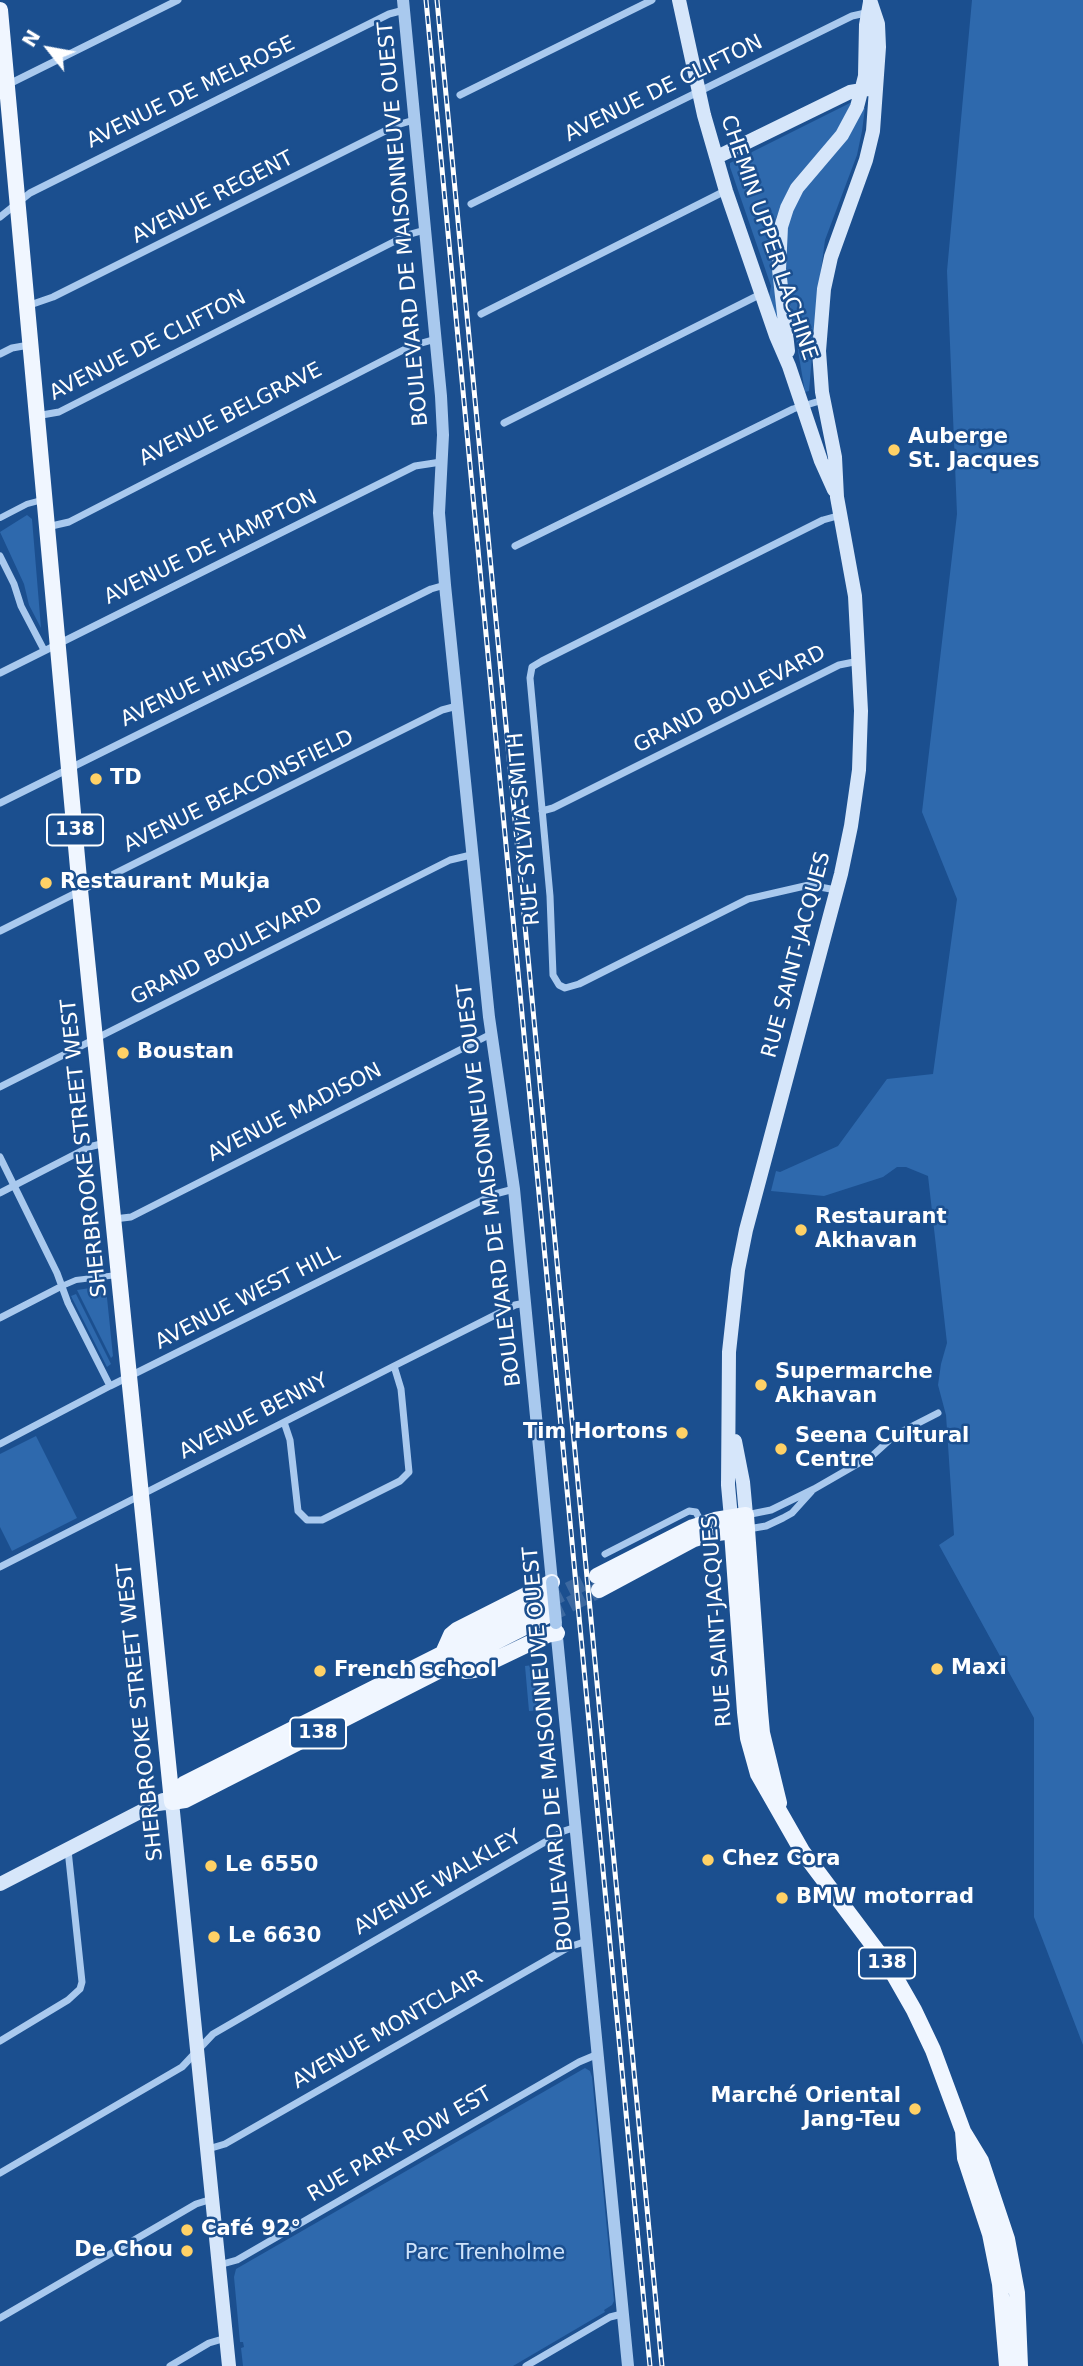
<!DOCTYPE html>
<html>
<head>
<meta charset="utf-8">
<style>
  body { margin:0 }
  #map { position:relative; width:1083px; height:2366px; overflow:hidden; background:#1b4f8f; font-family:"DejaVu Sans",sans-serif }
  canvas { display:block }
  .north { position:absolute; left:14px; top:14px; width:70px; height:70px; -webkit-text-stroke:5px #1b4f8f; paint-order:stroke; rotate:301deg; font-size:19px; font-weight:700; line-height:28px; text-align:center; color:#fff }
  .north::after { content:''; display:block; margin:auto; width:24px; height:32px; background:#fff; clip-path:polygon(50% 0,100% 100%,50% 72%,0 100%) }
</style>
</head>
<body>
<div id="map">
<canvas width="1083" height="2366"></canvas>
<div class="north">N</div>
</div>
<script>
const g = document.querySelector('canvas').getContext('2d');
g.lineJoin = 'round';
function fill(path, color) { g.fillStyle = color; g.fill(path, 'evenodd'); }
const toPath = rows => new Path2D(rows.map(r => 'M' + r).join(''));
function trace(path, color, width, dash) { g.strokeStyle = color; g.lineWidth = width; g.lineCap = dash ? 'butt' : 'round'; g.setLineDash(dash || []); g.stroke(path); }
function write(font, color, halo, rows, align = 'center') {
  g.font = font + ' "DejaVu Sans",sans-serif'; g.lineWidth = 5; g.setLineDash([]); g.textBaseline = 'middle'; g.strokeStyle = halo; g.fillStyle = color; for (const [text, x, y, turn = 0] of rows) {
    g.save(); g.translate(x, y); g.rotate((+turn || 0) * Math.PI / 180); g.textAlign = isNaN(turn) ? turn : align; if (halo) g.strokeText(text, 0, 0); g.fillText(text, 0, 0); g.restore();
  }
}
const green = toPath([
  [972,0,1083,0,1083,2045,1034,1917,1034,1718,939,1545,954,1535,946,1415,938,1385,941,1364,947,1343,928,1176,906,1167,897,1167,883,1177,824,1196,771,1191,776,1171,780,1172,838,1146,887,1079,933,1074,957,899,922,812,957,514,947,271],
  [852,102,837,131,791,184,776,218,772,235,772,265,783,336,769,297,771,286,730,167,730,163],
  [863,108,865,108,862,131,857,155,825,240,817,300,809,391,805,392,785,274,783,252,791,213,803,189],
  [27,515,32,519,41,628,29,605,24,584,0,532],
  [104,1286,106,1288,113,1356,111,1358,77,1290],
  [76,1294,111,1364,107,1367,71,1296],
  [36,1436,77,1518,12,1551,0,1527,0,1454],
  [541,1664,546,1710,529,1711,525,1666],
  [585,2068,590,2071,592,2077,614,2301,612,2305,604,2310,605,2312,513,2366,243,2366,241,2348,244,2347,243,2342,240,2342,234,2277,236,2269]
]);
const primaryTunnel = toPath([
  [547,1601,597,1576],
  [548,1615,599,1590]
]);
const pedestrian = toPath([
  [0,518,27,504,42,500],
  [62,1286,76,1280,117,1275]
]);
const minor = toPath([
  [7,85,178,0],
  [460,95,652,0],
  [471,204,852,16,870,12],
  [0,217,30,193,389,14,404,10],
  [27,306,53,297,397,125,414,120],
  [481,314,725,191],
  [0,354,12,348,29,345],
  [36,416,59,412,407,235,425,230],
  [504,423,761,294],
  [47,527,69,522,411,346,436,339],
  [515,546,793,409,823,400],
  [0,556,14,584,21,606,44,650],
  [0,673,415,466,441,462],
  [0,803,431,589,445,585],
  [542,811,553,808,839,665,859,661],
  [836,890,809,885,748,899,579,984,565,988,559,985,553,975,550,896,530,678,532,667,542,661,823,520,841,515],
  [0,931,442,710,457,706],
  [0,1087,450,860,471,855],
  [0,1157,57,1273,68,1303,110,1386],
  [0,1193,89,1147,105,1143],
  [114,1219,131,1217,491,1034],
  [0,1318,62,1286],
  [284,1422,290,1440,298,1511,307,1520,322,1520,400,1481,409,1472,401,1389,394,1366],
  [0,1444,110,1386,495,1194,514,1189],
  [746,1515,771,1510,814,1489,873,1455,895,1435,938,1413],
  [748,1529,766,1526,783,1518,792,1513,811,1492],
  [605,1554,689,1511,696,1512,702,1524],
  [0,1567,394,1366,515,1305,525,1303],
  [0,2041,68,2000,80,1989,82,1982,68,1850],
  [208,2149,225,2144,569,1947,587,1941],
  [0,2173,182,2067,213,2034,564,1831,576,1827],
  [219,2265,237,2260,579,2062,598,2054],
  [0,2318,196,2204,212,2199],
  [170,2366,209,2343,226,2338],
  [526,2366,610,2317,622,2314]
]);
const tertiary = toPath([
  [403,0,441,396,443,435,439,513,445,585,489,1017,514,1189,552,1582],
  [556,1627,628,2366]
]);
const secondary = toPath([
  [679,0,704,115,726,191,776,336,789,366,821,461,834,490],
  [717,157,850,92,868,89],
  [788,351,779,269,781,227,787,208,797,188,842,135,857,107,865,76,866,25,870,2],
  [735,1441,743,1482,746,1515],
  [731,1518,728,1485,729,1352,738,1270,746,1230,841,874,851,826,859,770,861,711,855,596,837,497,835,457,822,392,819,351,824,289,831,257,866,160,873,131,879,47,878,24,870,0],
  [158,1804,172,1802,229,2366],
  [0,1884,163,1800]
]);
const primary = toPath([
  [0,10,80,890,172,1802,185,1800,548,1615],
  [731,1518,745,1712,748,1738,758,1774,802,1851,890,1968,914,2010,933,2050,963,2131,965,2158,990,2234,1000,2284,1007,2366],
  [597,1576,693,1527,715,1520,746,1515,760,1711,762,1733,779,1803],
  [599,1590,694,1539,710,1534,740,1530],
  [443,1653,451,1635,457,1630,552,1582],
  [450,1666,465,1671,474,1670,547,1635,557,1633],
  [171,1794,184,1784,547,1601],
  [964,2133,981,2161,1007,2239,1017,2293,1020,2366]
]);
const rail = toPath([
  [426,0,650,2366],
  [437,0,662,2366]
]);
const tertiaryBridge = toPath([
  [552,1582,556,1623]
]);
const markers = [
  [894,450,7,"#ffd166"],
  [96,779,7,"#ffd166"],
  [46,883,7,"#ffd166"],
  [123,1053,7,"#ffd166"],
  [801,1230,7,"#ffd166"],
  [761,1385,7,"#ffd166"],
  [682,1433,7,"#ffd166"],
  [781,1449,7,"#ffd166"],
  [937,1669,7,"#ffd166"],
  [320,1671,7,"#ffd166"],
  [708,1860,7,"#ffd166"],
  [211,1866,7,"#ffd166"],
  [782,1898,7,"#ffd166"],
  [214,1937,7,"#ffd166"],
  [915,2109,7,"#ffd166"],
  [187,2230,7,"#ffd166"],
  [187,2251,7,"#ffd166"]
];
const shields = [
  [75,830,56],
  [318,1733,56],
  [887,1963,56]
];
const shieldNames = [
  ["138",75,830],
  ["138",318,1733],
  ["138",887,1963]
];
const streetNames = [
  ["AVENUE DE CLIFTON",664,89,-26],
  ["AVENUE DE MELROSE",191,93,-26],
  ["AVENUE REGENT",213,198,-27],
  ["BOULEVARD DE MAISONNEUVE OUEST",404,224,-95],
  ["CHEMIN UPPER LACHINE",768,238,71],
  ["AVENUE DE CLIFTON",148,346,-27],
  ["AVENUE BELGRAVE",231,415,-27],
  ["AVENUE DE HAMPTON",211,548,-26],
  ["AVENUE HINGSTON",214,677,-26],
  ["GRAND BOULEVARD",730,700,-27],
  ["AVENUE BEACONSFIELD",239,792,-26],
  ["RUE SYLVIA-SMITH",525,829,-95],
  ["GRAND BOULEVARD",227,952,-27],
  ["RUE SAINT-JACQUES",797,955,-75],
  ["AVENUE MADISON",295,1113,-27],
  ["SHERBROOKE STREET WEST",85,1148,-96],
  ["BOULEVARD DE MAISONNEUVE OUEST",490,1185,-97],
  ["AVENUE WEST HILL",248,1298,-27],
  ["AVENUE BENNY",254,1417,-27],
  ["RUE SAINT-JACQUES",718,1621,-94],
  ["SHERBROOKE STREET WEST",141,1712,-96],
  ["BOULEVARD DE MAISONNEUVE OUEST",549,1749,-95],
  ["AVENUE WALKLEY",438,1883,-30],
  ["AVENUE MONTCLAIR",388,2030,-30],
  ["RUE PARK ROW EST",400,2145,-30]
];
const poiNames = [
  ["Auberge",908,438],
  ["St. Jacques",908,462],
  ["TD",110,779],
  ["Restaurant Mukja",60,883],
  ["Boustan",137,1053],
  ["Restaurant",815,1218],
  ["Akhavan",815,1242],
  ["Supermarche",775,1373],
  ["Akhavan",775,1397],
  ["Tim Hortons",668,1433,"right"],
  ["Seena Cultural",795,1437],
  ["Centre",795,1461],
  ["Maxi",951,1669],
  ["French school",334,1671],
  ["Chez Cora",722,1860],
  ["Le 6550",225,1866],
  ["BMW motorrad",796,1898],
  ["Le 6630",228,1937],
  ["Marché Oriental",901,2097,"right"],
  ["Jang-Teu",901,2121,"right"],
  ["Café 92°",201,2230],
  ["De Chou",173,2251,"right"]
];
const parkNames = [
  ["Parc Trenholme",485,2254]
];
fill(green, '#2e69ad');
trace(primaryTunnel, '#3d69a0', 16, [16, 8]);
trace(pedestrian, '#a9c9ee', 6);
trace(minor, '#a9c9ee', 7);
trace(tertiary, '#a9c9ee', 12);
trace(secondary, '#d6e6fa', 14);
trace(primary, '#f0f6ff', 16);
trace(rail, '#fff', 5);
trace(rail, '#1b4f8f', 2.5, [8]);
trace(tertiaryBridge, '#a9c9ee', 12);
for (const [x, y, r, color] of markers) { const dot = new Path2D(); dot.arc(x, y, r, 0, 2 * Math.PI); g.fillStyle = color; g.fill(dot); trace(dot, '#1b4f8f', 2.5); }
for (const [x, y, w] of shields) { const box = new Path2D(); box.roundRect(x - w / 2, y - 15.5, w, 31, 5); g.fillStyle = '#1b4f8f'; g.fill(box); trace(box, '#fff', 2); }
write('bold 19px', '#fff', null, shieldNames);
write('21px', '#fff', '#1b4f8f', streetNames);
write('bold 21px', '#fff', '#1b4f8f', poiNames, 'left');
write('21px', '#cfe3fa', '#1b4f8f', parkNames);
</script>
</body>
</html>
